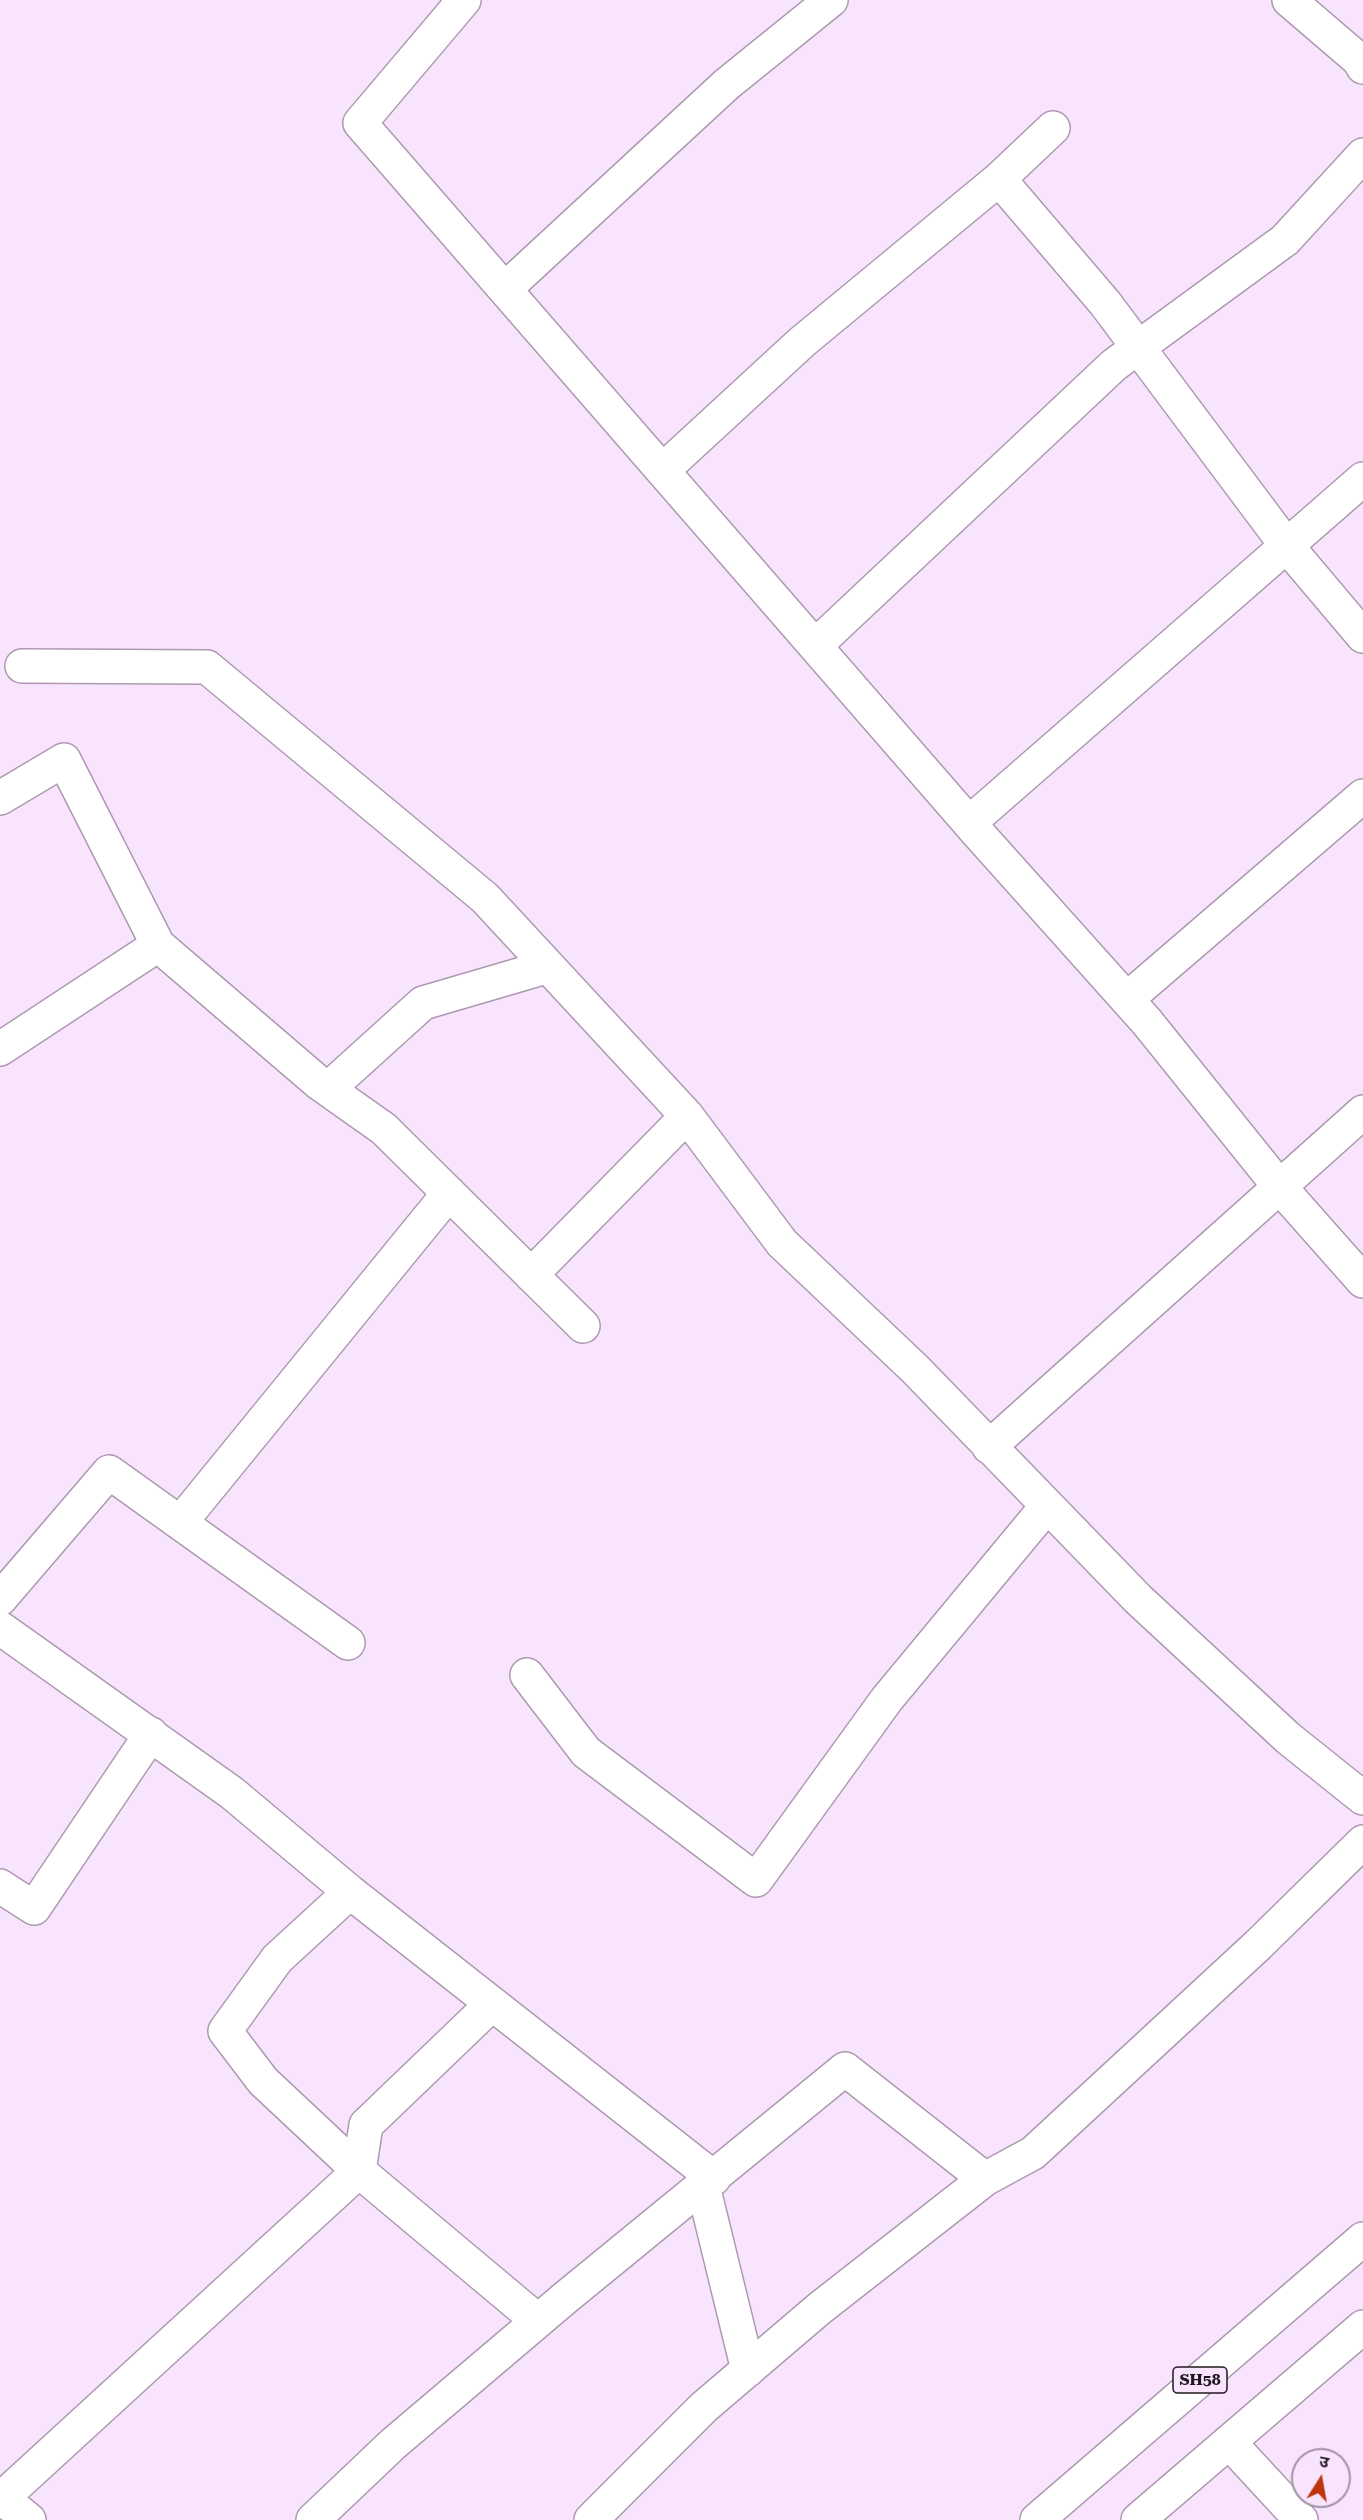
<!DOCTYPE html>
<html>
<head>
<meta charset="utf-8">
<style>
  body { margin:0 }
  #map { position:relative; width:1363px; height:2520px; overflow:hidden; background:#f9e4fd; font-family:"Roboto Serif","Noto Sans Devanagari",serif }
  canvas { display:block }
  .north { position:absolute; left:1291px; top:2448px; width:60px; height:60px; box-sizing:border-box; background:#f9e4fd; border:2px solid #a292a5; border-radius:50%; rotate:11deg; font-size:16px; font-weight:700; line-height:24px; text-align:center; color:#201821 }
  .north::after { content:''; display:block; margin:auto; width:21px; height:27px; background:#be350b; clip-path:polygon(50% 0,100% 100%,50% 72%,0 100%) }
</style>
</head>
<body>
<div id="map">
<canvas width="1363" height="2520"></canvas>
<div class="north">उ</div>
</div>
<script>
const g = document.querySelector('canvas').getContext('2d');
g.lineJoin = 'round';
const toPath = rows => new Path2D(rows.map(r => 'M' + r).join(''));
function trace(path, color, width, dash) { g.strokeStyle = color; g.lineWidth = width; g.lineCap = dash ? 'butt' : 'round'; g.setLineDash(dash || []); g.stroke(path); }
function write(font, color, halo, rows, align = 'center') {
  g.font = font + ' "Roboto Serif",serif'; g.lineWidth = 4.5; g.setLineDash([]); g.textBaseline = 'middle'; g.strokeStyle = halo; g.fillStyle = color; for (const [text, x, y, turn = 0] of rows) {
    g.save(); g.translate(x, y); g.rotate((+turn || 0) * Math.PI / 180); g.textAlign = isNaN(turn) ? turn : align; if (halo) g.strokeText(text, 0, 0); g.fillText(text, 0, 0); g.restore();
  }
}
const minor = toPath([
  [464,0,360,123,976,831,1147,1022,1278,1185,1363,1281],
  [1289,0,1359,60,1363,67],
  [999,179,1105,303,1286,545,1363,636],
  [505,289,727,84,831,0],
  [663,470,802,342,999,179,1053,128],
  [815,646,1114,365,1285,240,1363,155],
  [22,666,207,667,485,898,687,1116,782,1243,915,1369,1138,1599,1288,1738,1363,1798],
  [0,798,64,760,158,945,319,1083,384,1129,583,1326],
  [969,823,1363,479],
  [1127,999,1363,796],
  [0,1049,158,945],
  [328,1089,423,1003,546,967],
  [531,1275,687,1116],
  [989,1447,1363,1112],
  [180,1523,449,1193],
  [0,1599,109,1472,348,1643],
  [0,1628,232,1793,350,1892,714,2178],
  [527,1675,586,1752,756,1880,887,1699,1047,1506],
  [0,1886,34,1908,151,1734],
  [350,1892,277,1959,225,2031,263,2081,359,2171,538,2321],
  [703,2186,748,2370],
  [1229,2442,1301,2520],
  [2,2498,29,2520],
  [0,2500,359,2171,366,2125,492,2004],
  [313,2520,393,2444,565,2298,845,2069,985,2179],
  [591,2520,704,2407,820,2308,985,2179,1033,2153,1258,1945,1363,1842]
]);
const major = toPath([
  [1037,2520,1363,2239],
  [1138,2520,1363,2327]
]);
const shields = [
  [1200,2380,54]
];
const shieldNames = [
  ["SH58",1200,2380]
];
trace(minor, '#ad99b0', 36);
trace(major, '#ad99b0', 36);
trace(minor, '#fff', 33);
trace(major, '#fff', 33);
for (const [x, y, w] of shields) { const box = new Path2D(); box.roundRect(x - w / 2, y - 13, w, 26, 4.5); g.fillStyle = '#f9e4fd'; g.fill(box); trace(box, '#201821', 1.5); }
write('bold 16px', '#201821', null, shieldNames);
</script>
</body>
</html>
